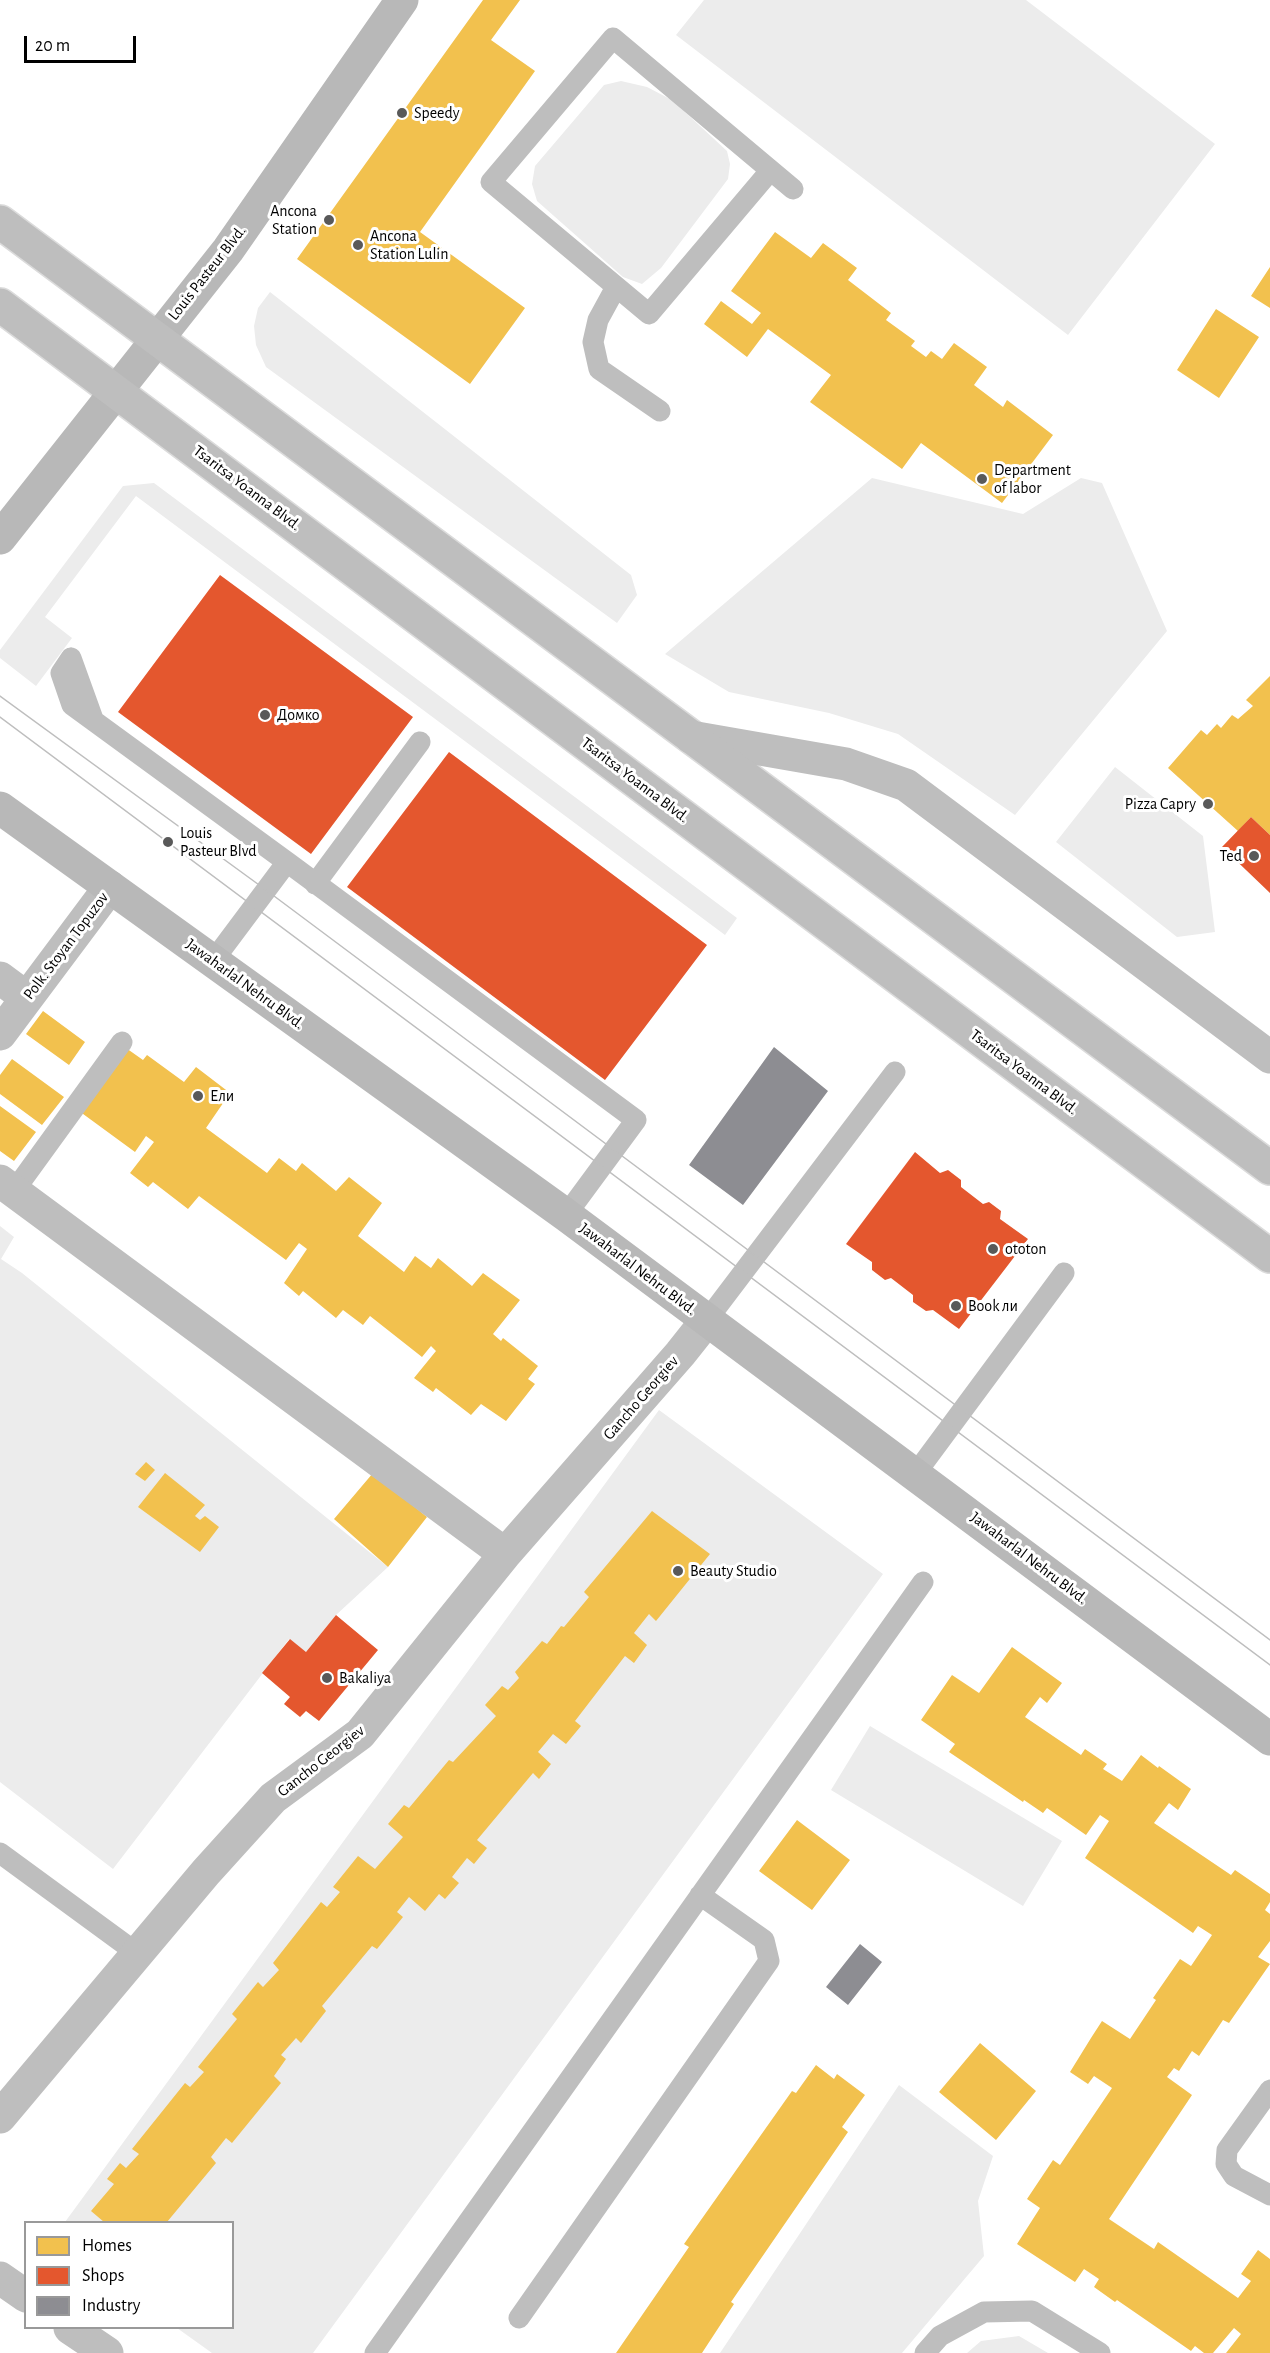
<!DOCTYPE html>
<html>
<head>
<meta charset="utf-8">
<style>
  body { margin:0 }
  #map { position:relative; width:1270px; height:2353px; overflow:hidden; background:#fff; font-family:"Alegreya Sans",sans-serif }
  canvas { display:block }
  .legend { position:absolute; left:24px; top:2221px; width:210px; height:108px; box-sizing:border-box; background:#fff; border:2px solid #999; margin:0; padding:8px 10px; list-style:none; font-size:18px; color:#000 }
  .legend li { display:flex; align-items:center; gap:12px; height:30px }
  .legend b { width:30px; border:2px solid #999 }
  .scale { position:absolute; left:24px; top:36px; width:112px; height:27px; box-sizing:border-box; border:3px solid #000; border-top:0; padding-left:8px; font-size:18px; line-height:21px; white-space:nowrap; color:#000; -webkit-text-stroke:4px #fff; paint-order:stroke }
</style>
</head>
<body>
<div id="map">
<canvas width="1270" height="2353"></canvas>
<ul class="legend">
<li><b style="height:16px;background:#f2c14e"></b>Homes</li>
<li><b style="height:16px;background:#e4572e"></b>Shops</li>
<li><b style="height:16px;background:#8d8d92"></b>Industry</li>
</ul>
<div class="scale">20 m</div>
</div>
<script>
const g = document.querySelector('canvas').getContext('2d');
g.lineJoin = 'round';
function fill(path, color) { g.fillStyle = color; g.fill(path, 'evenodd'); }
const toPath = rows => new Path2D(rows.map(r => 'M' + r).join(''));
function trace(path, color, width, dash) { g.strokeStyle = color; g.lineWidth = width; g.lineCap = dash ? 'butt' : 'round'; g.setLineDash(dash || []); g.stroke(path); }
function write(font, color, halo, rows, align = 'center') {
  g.font = font + ' "Alegreya Sans",sans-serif'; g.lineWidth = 6; g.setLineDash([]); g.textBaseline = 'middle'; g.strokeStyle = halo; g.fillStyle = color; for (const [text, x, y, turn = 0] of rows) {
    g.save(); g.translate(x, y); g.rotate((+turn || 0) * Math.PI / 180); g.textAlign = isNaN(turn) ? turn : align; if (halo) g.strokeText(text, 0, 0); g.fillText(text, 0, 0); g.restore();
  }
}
const green = toPath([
  [704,0,1026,0,1215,144,1068,335,676,35],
  [621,81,647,87,672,100,727,151,730,164,728,179,661,268,642,284,623,277,537,201,532,184,535,166,604,85],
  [270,292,631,575,637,595,617,623,266,367,256,345,254,326,258,308],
  [872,478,1023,514,1081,478,1102,483,1167,631,1015,815,898,734,829,713,729,692,665,654],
  [154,483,737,918,725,935,136,496,45,617,72,638,36,686,0,658,0,650,123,486],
  [1115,767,1203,836,1215,932,1177,937,1056,842],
  [0,1226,14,1237,1,1259,22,1273,388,1567,336,1615,306,1652,289,1639,113,1869,0,1782],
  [659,1410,883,1574,313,2353,212,2353,177,2328,232,2328,232,2222,65,2222],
  [870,1726,1062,1841,1023,1906,831,1790],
  [899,2085,993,2156,978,2201,984,2256,902,2353,720,2353],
  [1019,2336,1048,2353,967,2353,981,2341]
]);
const homes = toPath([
  [483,0,520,0,491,40,535,71,420,232,525,308,470,384,297,259],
  [775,232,811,258,823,243,857,268,848,280,891,313,886,320,915,341,911,346,926,357,931,351,942,359,954,343,987,367,974,385,1003,407,1007,400,1053,435,1002,503,921,443,902,469,810,402,831,375,768,329,747,357,704,324,721,301,752,324,761,313,731,291],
  [1270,267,1270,308,1251,296],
  [1216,309,1259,337,1219,398,1177,370],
  [1270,676,1270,835,1251,817,1238,831,1168,768,1201,730,1207,735,1217,724,1221,728,1232,715,1238,719,1253,706,1246,700],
  [43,1011,85,1042,69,1065,26,1034],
  [126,1048,143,1060,147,1055,184,1082,196,1067,230,1093,206,1128,267,1173,279,1158,296,1171,302,1163,336,1191,349,1177,382,1203,358,1236,404,1272,415,1256,431,1268,438,1258,472,1286,483,1273,520,1300,493,1334,501,1341,503,1338,538,1366,528,1379,535,1384,506,1421,481,1404,471,1415,436,1388,433,1392,414,1378,436,1351,431,1346,422,1357,370,1316,363,1325,343,1310,336,1318,303,1291,299,1296,284,1283,307,1249,299,1243,286,1260,199,1196,188,1209,153,1182,148,1187,130,1173,154,1142,146,1136,135,1152,79,1111],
  [12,1059,64,1097,42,1125,0,1094,0,1075],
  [0,1106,36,1132,14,1161,0,1151],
  [146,1462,155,1470,145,1481,135,1474],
  [165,1473,205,1505,195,1516,200,1520,205,1516,219,1527,200,1552,138,1507],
  [373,1473,427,1517,388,1567,334,1519],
  [652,1511,710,1554,656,1621,649,1614,634,1633,647,1645,634,1663,625,1656,575,1721,581,1726,566,1744,553,1734,538,1752,551,1764,539,1779,533,1773,477,1840,487,1848,474,1864,467,1858,452,1877,459,1883,445,1899,439,1894,425,1911,409,1897,397,1912,403,1917,377,1949,372,1946,322,2006,326,2011,301,2043,296,2038,281,2055,286,2059,274,2076,281,2083,232,2143,226,2138,211,2157,216,2163,167,2222,104,2222,91,2211,114,2184,107,2179,120,2163,126,2168,139,2154,132,2149,185,2083,190,2087,204,2072,198,2067,237,2019,232,2014,258,1982,263,1987,279,1970,273,1963,321,1902,327,1907,340,1892,333,1887,358,1856,375,1869,403,1837,388,1824,404,1805,409,1808,449,1760,453,1762,496,1716,485,1705,502,1686,508,1690,519,1678,515,1672,542,1641,547,1644,561,1626,564,1627,589,1597,584,1592],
  [1012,1647,1062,1683,1047,1703,1040,1697,1025,1717,1081,1755,1085,1749,1107,1764,1103,1769,1122,1781,1141,1755,1158,1768,1159,1766,1191,1789,1178,1810,1169,1803,1154,1823,1231,1875,1235,1870,1270,1894,1270,1902,1265,1910,1270,1914,1270,1941,1258,1957,1270,1964,1229,2023,1223,2020,1199,2056,1192,2051,1179,2071,1174,2068,1167,2077,1192,2095,1109,2219,1154,2249,1158,2242,1238,2298,1251,2281,1241,2274,1258,2250,1270,2259,1270,2353,1226,2353,1241,2334,1234,2328,1213,2353,1204,2353,1195,2346,1191,2351,1117,2300,1115,2302,1094,2287,1099,2279,1084,2269,1075,2282,1017,2244,1040,2208,1027,2199,1053,2160,1060,2165,1112,2088,1094,2076,1088,2084,1070,2072,1091,2038,1102,2021,1130,2039,1156,2000,1153,1998,1180,1959,1191,1966,1212,1935,1198,1926,1193,1933,1085,1858,1109,1821,1100,1815,1086,1835,1047,1808,1043,1813,1024,1800,1023,1802,949,1752,955,1744,921,1720,952,1675,979,1693],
  [797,1820,850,1860,812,1910,759,1871],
  [980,2043,1036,2091,996,2140,939,2092],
  [816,2065,834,2079,837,2074,865,2095,842,2127,848,2132,731,2302,734,2304,702,2353,616,2353,689,2247,684,2244,792,2091,796,2093]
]);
const shops = toPath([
  [220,575,413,717,311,854,118,712],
  [449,752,707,945,605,1080,347,887],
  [1251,817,1270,835,1270,893,1222,847],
  [915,1152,940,1173,948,1170,961,1180,961,1187,983,1204,989,1202,1001,1211,1000,1219,1028,1239,959,1329,933,1310,926,1311,913,1302,913,1295,891,1278,885,1280,872,1270,872,1262,846,1244],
  [336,1615,378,1650,319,1721,306,1711,300,1717,284,1704,290,1697,262,1673,290,1639,306,1652]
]);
const industry = toPath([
  [774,1047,828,1091,743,1205,689,1165],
  [860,1944,882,1962,848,2005,826,1987]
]);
const lane = toPath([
  [770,171,649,314,491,182,613,38,793,189],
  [616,287,598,320,593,342,599,369,660,411],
  [71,658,61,673,72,705,287,862,213,961],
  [71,658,93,719],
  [287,862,636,1120,566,1215],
  [315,884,420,742],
  [14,1191,122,1042],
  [707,1320,895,1072],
  [916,1473,1064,1273],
  [0,1853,138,1954],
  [1270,2090,1227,2150,1226,2164,1234,2176,1270,2195],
  [519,2318,769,1961,764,1940,700,1895],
  [375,2353,923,1582],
  [925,2353,940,2336,984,2312,1032,2311,1100,2353]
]);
const street = toPath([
  [691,737,846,764,906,785,1270,1057],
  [0,978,27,998],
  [0,1034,110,887],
  [0,1181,505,1554],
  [0,2117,206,1872,273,1798,360,1734,505,1554,680,1354,707,1320],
  [0,2278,26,2296],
  [70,2328,107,2353]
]);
const secondary = toPath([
  [0,538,228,250,402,0],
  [0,808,566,1215,1270,1739]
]);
const primary = toPath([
  [0,222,1270,1168],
  [0,305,1270,1256]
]);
const tram = toPath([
  [0,696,266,890,1270,1640],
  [0,717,1270,1665]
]);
const markers = [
  [402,113,6,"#595959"],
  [329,220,6,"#595959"],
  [358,245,6,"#595959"],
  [982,479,6,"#595959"],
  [265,715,6,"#595959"],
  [1208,804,6,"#595959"],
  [168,842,6,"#595959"],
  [1254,856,6,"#595959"],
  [198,1096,6,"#595959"],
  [993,1249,6,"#595959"],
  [956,1306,6,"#595959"],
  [678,1571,6,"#595959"],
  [327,1678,6,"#595959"]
];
const poiNames = [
  ["Speedy",414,113],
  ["Ancona",317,211,"right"],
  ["Station",317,229,"right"],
  ["Ancona",370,236],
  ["Station Lulin",370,254],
  ["Department",994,470],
  ["of labor",994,488],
  ["Домко",277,715],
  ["Pizza Capry",1196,804,"right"],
  ["Louis",180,833],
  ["Pasteur Blvd",180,851],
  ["Ted",1242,856,"right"],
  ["Ели",210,1096],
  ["ototon",1005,1249],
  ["Book ли",968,1306],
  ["Beauty Studio",690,1571],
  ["Bakaliya",339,1678]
];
const streetNames = [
  ["Louis Pasteur Blvd.",207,273,-52],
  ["Tsaritsa Yoanna Blvd.",247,488,37],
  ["Tsaritsa Yoanna Blvd.",635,780,37],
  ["Polk. Stoyan Topuzov",66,946,-53],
  ["Jawaharlal Nehru Blvd.",245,984,36],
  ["Tsaritsa Yoanna Blvd.",1024,1072,37],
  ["Jawaharlal Nehru Blvd.",638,1269,37],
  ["Gancho Georgiev",641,1398,-49],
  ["Jawaharlal Nehru Blvd.",1029,1558,37],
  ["Gancho Georgiev",321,1761,-38]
];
fill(green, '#ececec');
fill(homes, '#f2c14e');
fill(shops, '#e4572e');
fill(industry, '#8d8d92');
trace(primary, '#dbdbdb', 36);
trace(lane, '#bebebe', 21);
trace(street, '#bebebe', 33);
trace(secondary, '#b8b8b8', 33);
trace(primary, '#bebebe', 33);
trace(tram, '#bebebe', 1.5);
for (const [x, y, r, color] of markers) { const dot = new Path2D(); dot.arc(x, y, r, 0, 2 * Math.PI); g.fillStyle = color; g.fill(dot); trace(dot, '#fff', 2); }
write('16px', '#000', '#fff', poiNames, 'left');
write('16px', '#000', '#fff', streetNames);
</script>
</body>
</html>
